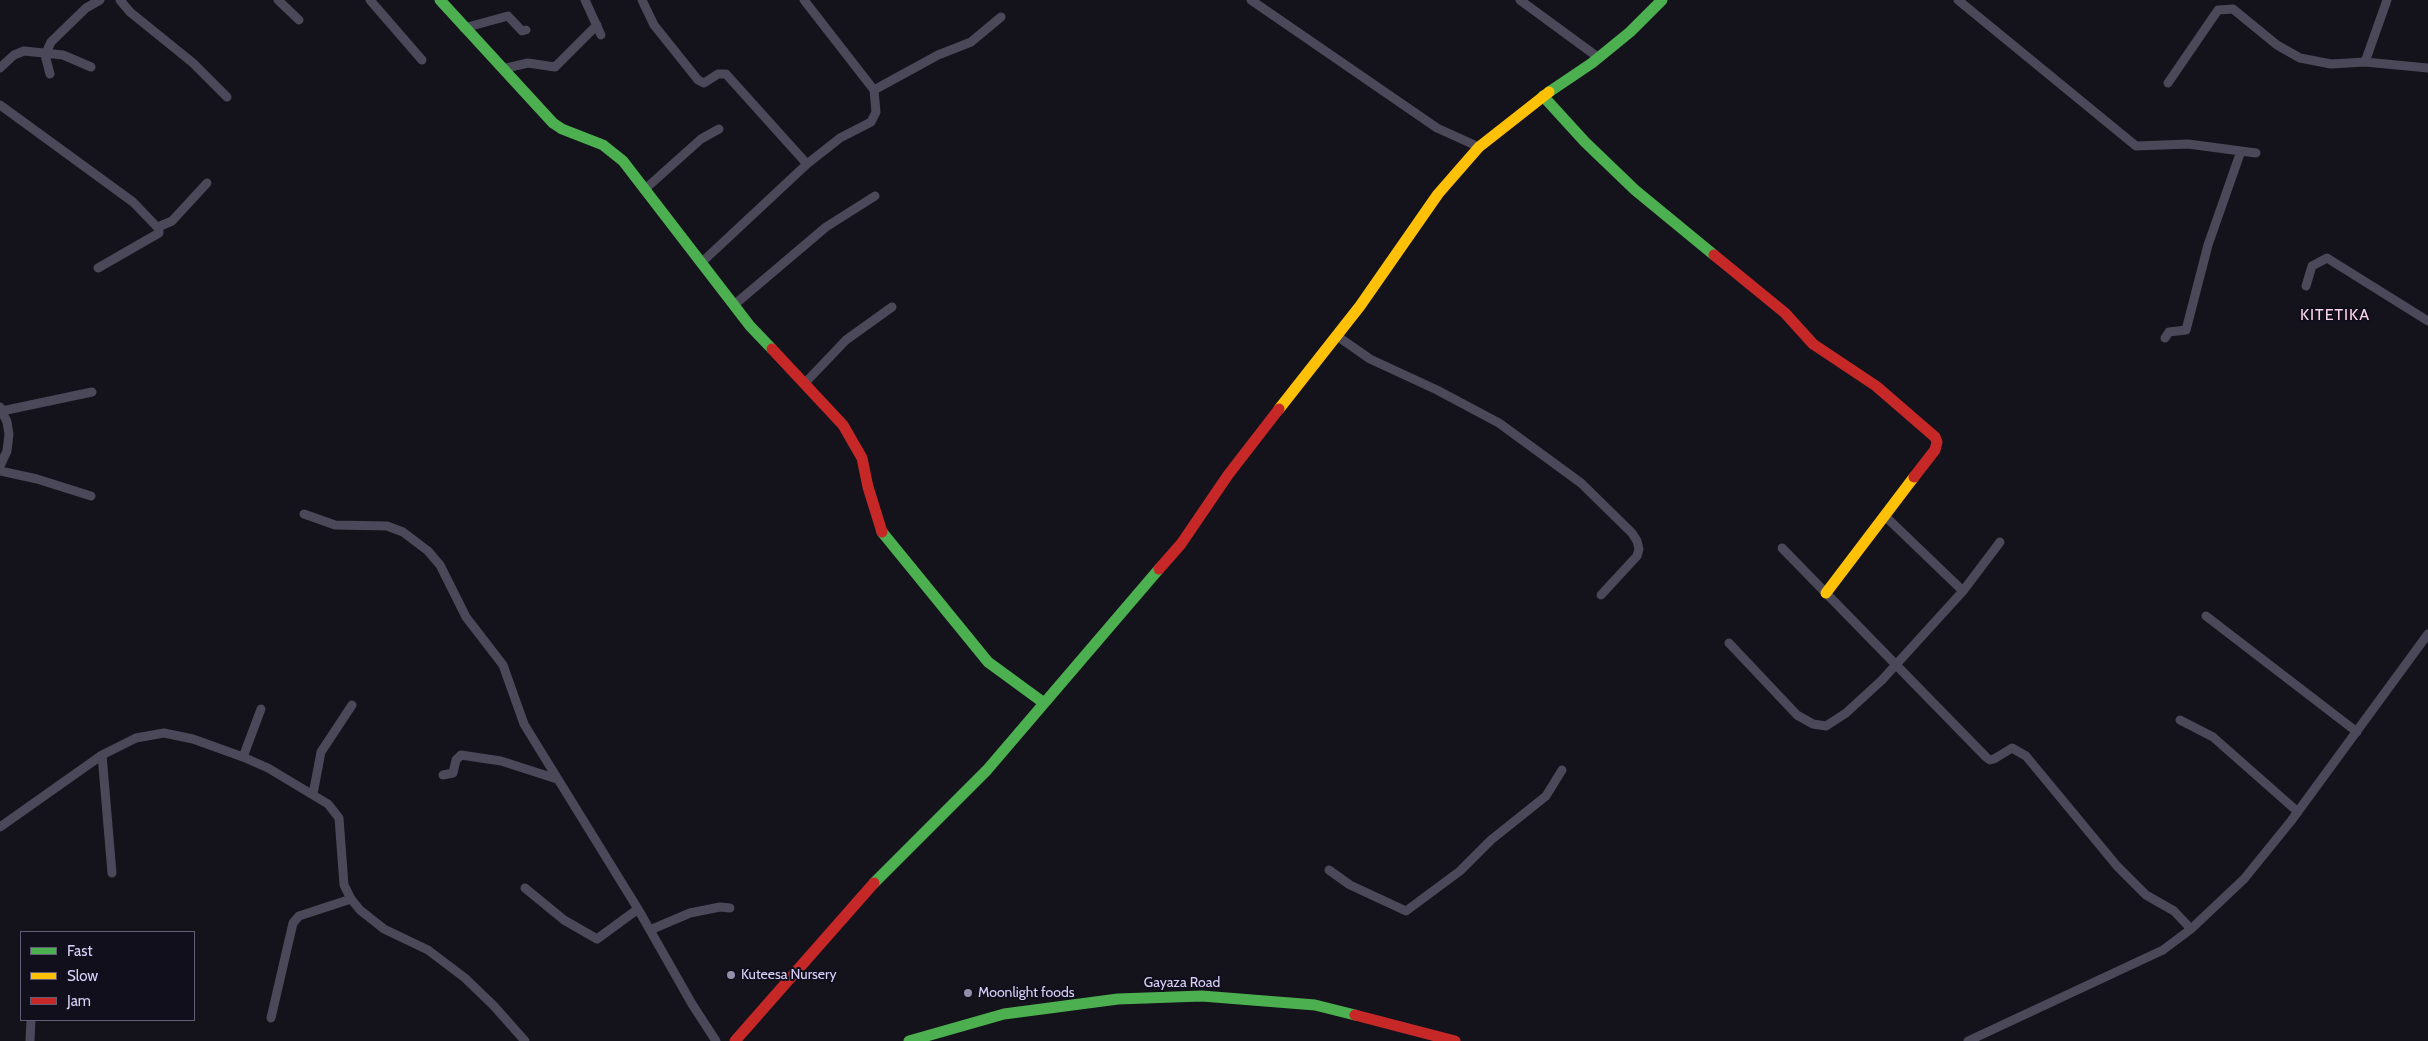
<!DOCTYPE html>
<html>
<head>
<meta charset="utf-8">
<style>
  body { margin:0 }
  #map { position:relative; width:2428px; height:1041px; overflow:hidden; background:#14121a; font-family:Cabin,sans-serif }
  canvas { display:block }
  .legend { position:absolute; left:20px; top:931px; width:175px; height:90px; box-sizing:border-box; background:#120f1d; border:1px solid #625d75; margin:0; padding:6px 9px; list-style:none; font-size:15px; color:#d9d1f9 }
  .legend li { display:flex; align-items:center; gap:10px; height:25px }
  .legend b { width:25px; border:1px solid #625d75 }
</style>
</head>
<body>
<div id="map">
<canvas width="2428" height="1041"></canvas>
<ul class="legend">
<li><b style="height:6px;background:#4caf50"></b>Fast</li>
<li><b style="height:6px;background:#ffc107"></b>Slow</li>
<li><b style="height:6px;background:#c62828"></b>Jam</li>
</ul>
</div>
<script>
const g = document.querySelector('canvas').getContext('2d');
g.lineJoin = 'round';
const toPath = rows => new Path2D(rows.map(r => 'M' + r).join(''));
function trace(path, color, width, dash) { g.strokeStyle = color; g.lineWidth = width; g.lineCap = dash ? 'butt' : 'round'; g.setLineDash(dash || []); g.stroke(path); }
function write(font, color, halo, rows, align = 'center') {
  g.font = font + ' Cabin,sans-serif'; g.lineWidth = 4; g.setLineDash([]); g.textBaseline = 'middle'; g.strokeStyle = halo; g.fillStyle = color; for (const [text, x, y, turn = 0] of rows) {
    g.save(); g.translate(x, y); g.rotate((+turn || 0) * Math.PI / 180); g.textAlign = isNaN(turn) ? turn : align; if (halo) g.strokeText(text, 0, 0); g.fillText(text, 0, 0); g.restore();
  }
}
const street = toPath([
  [120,0,130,12,193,63,227,97],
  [278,0,299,20],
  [370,0,422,60],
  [585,0,601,35],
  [642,0,654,25,698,80,704,83,718,74,726,74,807,164],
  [1251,0,1437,128,1479,147],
  [1520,0,1599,58],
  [1958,0,2136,146,2188,144,2256,153],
  [2387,0,2365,62,2428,68],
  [464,28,508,16,522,31,526,30],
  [0,68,14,55,24,51,63,55,91,67],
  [502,69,528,63,555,67,597,25],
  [50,74,45,55,51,42,86,8,100,0],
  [2168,83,2218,10,2233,9,2277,45,2300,58,2331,64,2365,62],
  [874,90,938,55,971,42,1001,17],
  [0,105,133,202,159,229,159,233,98,268],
  [644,190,701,139,719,129],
  [158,227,172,221,207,183],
  [701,263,807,164,840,138,871,122,876,112,874,90,804,0],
  [2306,286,2312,266,2327,258,2428,321],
  [734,305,826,227,875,196],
  [1337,336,1370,359,1437,390,1499,423,1581,483,1632,533,1637,541,1639,549,1637,556,1601,595],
  [2165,338,2169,332,2186,330,2208,245,2241,151],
  [804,384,846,340,892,307],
  [2,411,92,392],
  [0,466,7,451,9,434,7,422,0,407],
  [0,471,37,479,91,496],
  [304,514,335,525,387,526,403,532,428,551,440,565,466,617,503,665,524,724,535,742,638,909,692,1004,716,1041],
  [1886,517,1963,591],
  [1782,548,1986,757,1990,760,1994,759,2012,748,2026,756,2117,866,2146,895,2174,911,2191,929],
  [2206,616,2357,732],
  [1729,643,1797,715,1813,724,1826,726,1846,713,1882,680,1963,591,2000,542],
  [2180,720,2213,737,2298,812],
  [102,755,112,873],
  [243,757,261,709],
  [443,775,453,773,456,760,461,755,501,761,557,779],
  [313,794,321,752,352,705],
  [0,827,102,755,136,738,164,733,193,739,243,757,268,768,328,804,339,818,344,885,351,899,360,910,384,929,428,950,465,978,494,1006,525,1041],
  [1329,870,1350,885,1406,911,1460,871,1491,840,1546,796,1562,770],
  [525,888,564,920,597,939,638,909],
  [650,930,690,913,720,907,730,908],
  [271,1018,293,923,299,916,351,899],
  [30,1041,31,1020],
  [1968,1041,2163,950,2191,929,2244,879,2291,821,2428,634]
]);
const fast = toPath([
  [440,0,553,123,562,129,603,145,623,161,750,326,772,349],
  [1549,92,1592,63,1630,32,1662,0],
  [1543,96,1585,142,1635,190,1714,255],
  [882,532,988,662,1044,703],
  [874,883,987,770,1159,569],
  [909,1041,1004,1014,1118,999,1202,996,1315,1005,1355,1015]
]);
const slow = toPath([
  [1279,409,1360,306,1438,194,1479,147,1549,92],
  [1826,593,1914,477]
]);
const jam = toPath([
  [1714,255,1785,313,1813,344,1876,386,1935,437,1937,442,1935,450,1914,477],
  [772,349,843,425,862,458,868,487,882,532],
  [1159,569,1181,544,1228,475,1279,409],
  [1355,1015,1455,1041],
  [735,1041,874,883]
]);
const markers = [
  [731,975,5,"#948eab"],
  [968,993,5,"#948eab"]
];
const poiNames = [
  ["Kuteesa Nursery",741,975],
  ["Moonlight foods",978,993]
];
const streetNames = [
  ["Gayaza Road",1182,983]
];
const quarterNames = [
  ["KITETIKA",2335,315]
];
trace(street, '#4a4859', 9);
trace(fast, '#4caf50', 11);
trace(slow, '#ffc107', 11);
trace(jam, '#c62828', 11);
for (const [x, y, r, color] of markers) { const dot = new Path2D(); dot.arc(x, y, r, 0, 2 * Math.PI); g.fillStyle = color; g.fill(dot); trace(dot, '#120f1d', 2); }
write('14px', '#d9d1f9', '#120f1d', poiNames, 'left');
write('14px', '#d9d1f9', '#120f1d', streetNames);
g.letterSpacing = '1px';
write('16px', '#f9d3e8', '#120f1d', quarterNames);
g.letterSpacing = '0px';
</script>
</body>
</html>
